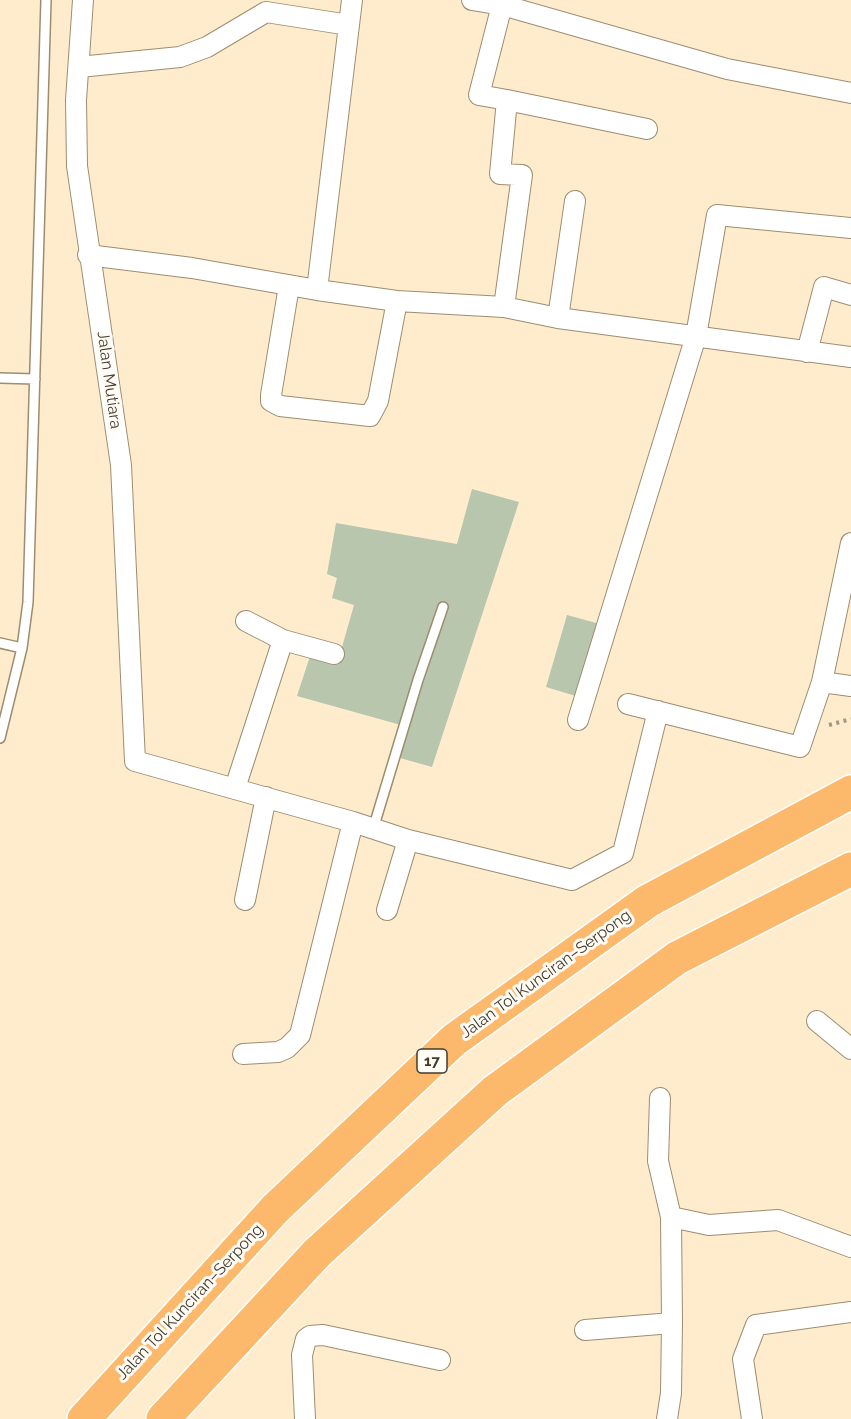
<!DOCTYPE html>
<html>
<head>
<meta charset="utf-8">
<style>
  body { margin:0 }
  canvas { display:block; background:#feeccd }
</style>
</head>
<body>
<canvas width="851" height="1419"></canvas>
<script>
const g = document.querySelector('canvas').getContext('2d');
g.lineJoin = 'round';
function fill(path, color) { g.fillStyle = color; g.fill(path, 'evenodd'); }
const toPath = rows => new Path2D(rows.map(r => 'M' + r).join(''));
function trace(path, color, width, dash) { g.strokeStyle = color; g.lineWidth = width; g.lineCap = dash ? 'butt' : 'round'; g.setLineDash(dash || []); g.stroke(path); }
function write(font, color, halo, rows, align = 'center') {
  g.font = font + ' Raleway,sans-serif'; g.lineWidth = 6; g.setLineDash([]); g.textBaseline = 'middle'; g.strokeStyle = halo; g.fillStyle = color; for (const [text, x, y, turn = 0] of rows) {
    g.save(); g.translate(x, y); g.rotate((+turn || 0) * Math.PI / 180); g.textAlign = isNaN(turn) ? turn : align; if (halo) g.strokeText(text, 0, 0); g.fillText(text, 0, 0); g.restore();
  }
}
const green = toPath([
  [472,489,519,502,432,767,400,758,408,727,297,696,312,650,338,661,354,605,332,598,337,578,327,574,336,523,457,544],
  [567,615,600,624,579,697,546,687]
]);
const path = toPath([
  [829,725,851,719]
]);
const service = toPath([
  [0,378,35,379],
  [0,643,22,648],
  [0,738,22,648,28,602,46,0],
  [373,829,418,680,443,607]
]);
const minor = toPath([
  [83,0,76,100,77,166,121,465,135,761,353,822,408,840,572,880,623,853,658,711],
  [472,0,502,5,727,69,851,93],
  [502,5,479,95,507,100,500,174,522,175,504,307],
  [79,67,180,57,207,47,266,12,349,25],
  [507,100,647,129],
  [88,255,192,268,317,290,397,301,504,307,558,318,851,357],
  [289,286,271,395,271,401,280,406,370,416,378,401,397,301],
  [317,290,352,0],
  [558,318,575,201],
  [807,352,824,287,851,295],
  [246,621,283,640,334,654],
  [822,682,851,686],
  [628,704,800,747,822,682,851,543],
  [578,720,696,336,717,215,851,228],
  [235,788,283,640],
  [245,900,266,797],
  [387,910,408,840],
  [817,1021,851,1049],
  [243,1054,278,1052,287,1048,300,1035,353,822],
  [660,1098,658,1161,671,1217,672,1323,671,1393,667,1419],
  [671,1217,709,1225,778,1220,851,1247],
  [585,1330,672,1323],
  [305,1419,302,1355,306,1339,310,1336,323,1335,440,1360],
  [752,1419,743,1359,756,1325,851,1312]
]);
const motorway = toPath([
  [84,1419,275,1209,454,1040,648,901,851,792],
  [163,1419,317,1253,495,1091,677,958,851,869]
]);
const shields = [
  [432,1061,30]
];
const shieldNames = [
  ["17",432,1061]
];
const streetNames = [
  ["Jalan Mutiara",109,380,82],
  ["Jalan Tol Kunciran–Serpong",546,974,-36],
  ["Jalan Tol Kunciran–Serpong",190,1302,-47]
];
fill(green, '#b7c6ad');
trace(service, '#9d8d70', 12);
trace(minor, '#9d8d70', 22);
trace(motorway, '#fff', 36);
trace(path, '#a49781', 4, [3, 4.5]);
trace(service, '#fff', 9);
trace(minor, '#fff', 20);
trace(motorway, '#fcb96b', 33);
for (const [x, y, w] of shields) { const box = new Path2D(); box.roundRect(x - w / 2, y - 12, w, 24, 4.5); g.fillStyle = '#fffbf5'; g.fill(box); trace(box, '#423b2e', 1.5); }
write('bold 15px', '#423b2e', null, shieldNames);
write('16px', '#423b2e', '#fffbf5', streetNames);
</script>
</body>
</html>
